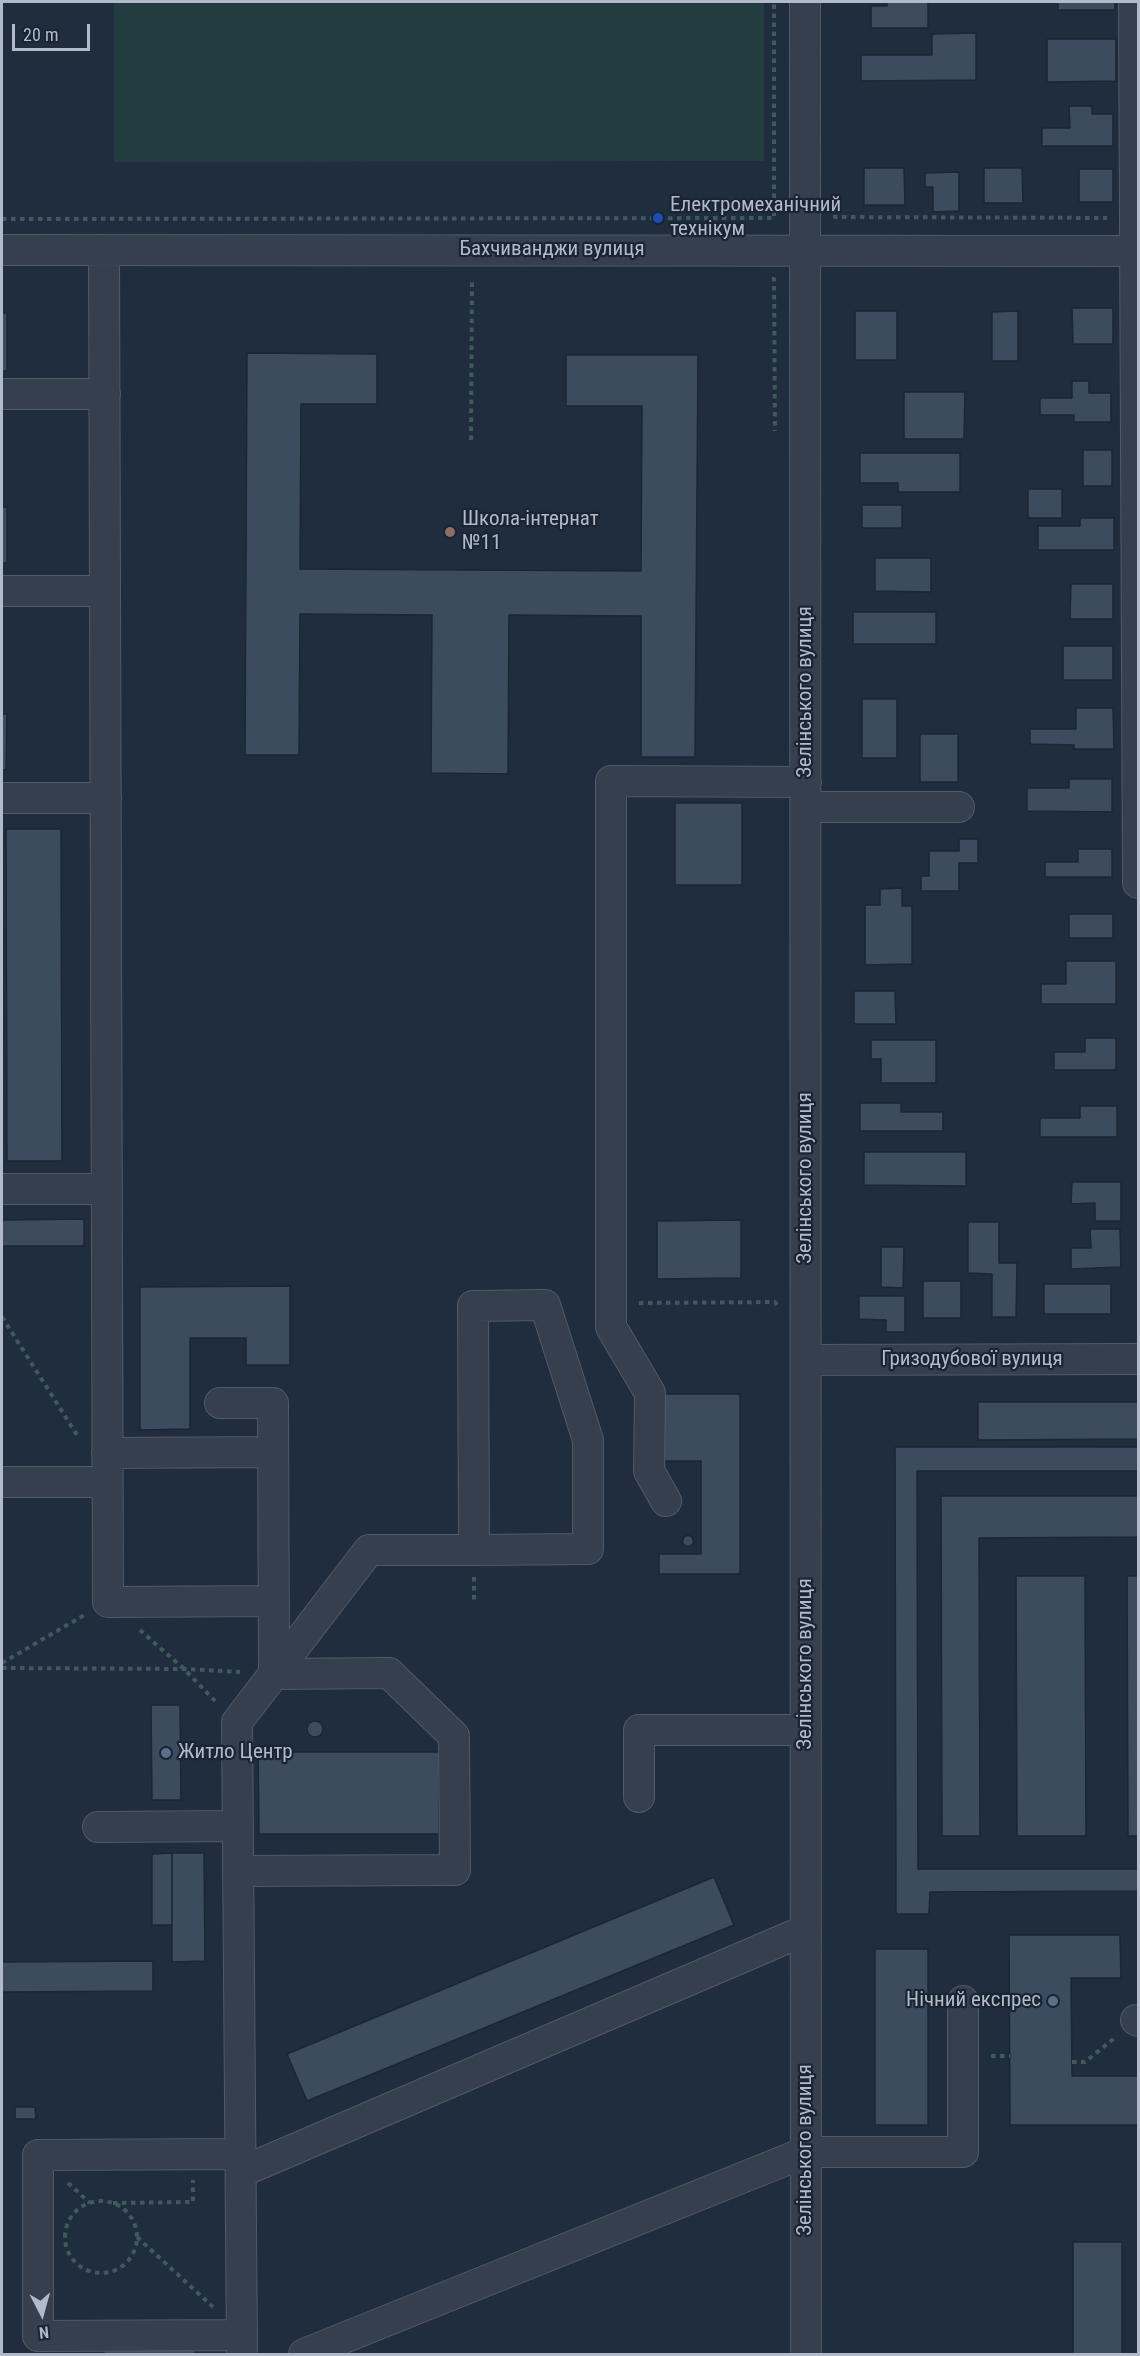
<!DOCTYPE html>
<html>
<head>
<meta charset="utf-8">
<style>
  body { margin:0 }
  #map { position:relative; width:1140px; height:2356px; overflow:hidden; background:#202d3e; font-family:"Roboto Condensed",sans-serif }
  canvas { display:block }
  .frame { position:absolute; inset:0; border:3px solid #b0baca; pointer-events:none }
  .north { position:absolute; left:12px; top:2284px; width:60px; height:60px; -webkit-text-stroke:4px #1a2433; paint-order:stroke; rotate:174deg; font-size:16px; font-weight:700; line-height:24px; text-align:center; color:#b0baca }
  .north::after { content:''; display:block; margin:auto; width:21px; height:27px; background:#b0baca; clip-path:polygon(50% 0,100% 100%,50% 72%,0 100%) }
  .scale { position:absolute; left:12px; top:24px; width:78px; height:27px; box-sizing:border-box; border:3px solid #b0baca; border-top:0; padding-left:8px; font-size:18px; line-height:21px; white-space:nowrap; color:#b0baca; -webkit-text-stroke:4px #1a2433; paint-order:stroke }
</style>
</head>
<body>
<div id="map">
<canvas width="1140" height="2356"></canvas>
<div class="frame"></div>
<div class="north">N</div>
<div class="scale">20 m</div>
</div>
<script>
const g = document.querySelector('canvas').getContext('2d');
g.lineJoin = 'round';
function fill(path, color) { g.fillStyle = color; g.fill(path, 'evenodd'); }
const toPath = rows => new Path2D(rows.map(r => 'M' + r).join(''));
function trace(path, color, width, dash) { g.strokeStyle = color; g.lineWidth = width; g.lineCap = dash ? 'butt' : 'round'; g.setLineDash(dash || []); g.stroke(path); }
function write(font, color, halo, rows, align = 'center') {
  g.font = font + ' "Roboto Condensed",sans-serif'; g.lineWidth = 4.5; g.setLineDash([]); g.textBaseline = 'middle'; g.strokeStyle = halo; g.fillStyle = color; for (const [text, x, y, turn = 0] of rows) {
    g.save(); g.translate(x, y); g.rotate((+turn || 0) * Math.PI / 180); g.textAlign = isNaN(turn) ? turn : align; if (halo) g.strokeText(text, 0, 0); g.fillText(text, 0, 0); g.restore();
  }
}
const green = toPath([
  [114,2,764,2,764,161,114,162]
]);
const building = toPath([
  [887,2,928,2,928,28,871,28,871,6,887,6,887,2],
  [1058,2,1115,2,1115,10,1058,10,1058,2],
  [976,33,976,80,861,81,861,55,932,55,932,34,976,33],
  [1047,39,1116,39,1116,81,1047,82,1047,39],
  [1069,106,1092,106,1092,114,1113,114,1113,146,1042,146,1042,128,1070,128,1069,106],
  [864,168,904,168,905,205,864,205,864,168],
  [984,168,1022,168,1023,203,984,203,984,168],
  [1079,169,1113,169,1113,202,1079,202,1079,169],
  [959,172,959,211,933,212,933,187,925,187,925,173,959,172],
  [1072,308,1113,308,1113,344,1073,344,1072,308],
  [855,311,897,311,897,360,855,360,855,311],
  [1018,311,1018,361,992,361,992,312,1018,311],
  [2,313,7,313,7,371,2,371,2,313],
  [247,353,377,354,377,404,301,404,300,569,641,571,642,406,566,406,566,355,698,355,695,757,641,757,641,616,509,615,508,774,431,773,432,615,300,614,299,755,245,755,247,353],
  [1072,381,1089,381,1089,393,1111,393,1111,422,1074,422,1074,415,1040,415,1040,398,1072,398,1072,381],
  [904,392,965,392,964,439,904,439,904,392],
  [1083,450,1112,450,1112,486,1083,486,1083,450],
  [860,453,960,453,960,492,898,492,898,483,860,483,860,453],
  [1028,489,1062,489,1062,518,1028,518,1028,489],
  [862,505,902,505,902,528,862,528,862,505],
  [2,507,7,507,7,563,2,563,2,507],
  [1080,518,1114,518,1114,550,1038,550,1038,526,1080,526,1080,518],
  [875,558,931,558,931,592,875,591,875,558],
  [1071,584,1113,584,1113,619,1070,619,1071,584],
  [853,612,936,612,936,644,853,644,853,612],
  [1063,646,1113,646,1113,680,1063,680,1063,646],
  [862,699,897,699,897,758,862,758,862,699],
  [1076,708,1113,708,1114,749,1074,749,1074,745,1030,744,1030,729,1076,729,1076,708],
  [2,714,7,714,6,770,2,770,2,714],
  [920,734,958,734,958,782,920,782,920,734],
  [1069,779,1112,779,1112,812,1027,811,1027,788,1069,788,1069,779],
  [675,803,742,803,742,885,675,885,675,803],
  [6,829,61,829,62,1161,7,1161,6,829],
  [959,839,978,839,978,863,959,863,959,891,921,891,921,876,929,876,929,851,959,851,959,839],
  [1078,849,1112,849,1112,877,1045,877,1045,862,1078,862,1078,849],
  [902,888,902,906,912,906,912,964,865,965,865,905,880,905,880,889,902,888],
  [1069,914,1113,914,1113,938,1069,938,1069,914],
  [1066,961,1116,961,1116,1004,1041,1004,1041,984,1066,984,1066,961],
  [854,991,895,991,896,1024,854,1024,854,991],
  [1085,1038,1116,1038,1116,1070,1054,1070,1054,1052,1085,1052,1085,1038],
  [871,1040,936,1040,936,1083,881,1083,881,1059,871,1059,871,1040],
  [860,1103,901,1103,901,1112,943,1112,943,1131,860,1131,860,1103],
  [1080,1106,1117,1106,1117,1137,1040,1137,1040,1118,1080,1118,1080,1106],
  [864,1152,966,1152,966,1186,864,1185,864,1152],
  [1072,1182,1121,1182,1121,1221,1095,1221,1095,1203,1071,1204,1072,1182],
  [84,1219,84,1246,2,1246,2,1220,84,1219],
  [741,1220,741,1278,657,1279,657,1221,741,1220],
  [968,1222,999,1222,999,1263,1017,1263,1016,1317,992,1317,992,1274,968,1273,968,1222],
  [1090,1229,1120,1229,1121,1267,1071,1269,1071,1248,1091,1248,1090,1229],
  [881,1247,904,1247,903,1288,881,1287,881,1247],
  [923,1281,961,1281,961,1318,923,1318,923,1281],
  [1044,1284,1111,1284,1111,1314,1044,1314,1044,1284],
  [290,1286,290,1365,246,1365,246,1338,190,1338,190,1429,140,1430,140,1287,290,1286],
  [859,1296,905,1296,905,1332,886,1332,886,1320,859,1319,859,1296],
  [659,1394,740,1394,740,1574,659,1574,659,1554,701,1554,701,1461,659,1461,659,1394],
  [978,1402,1138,1402,1138,1439,978,1440,978,1402],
  [895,1447,1138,1447,1138,1471,917,1471,918,1869,1138,1869,1138,1891,930,1892,929,1914,896,1914,895,1447],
  [941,1496,1138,1496,1138,1537,979,1538,980,1836,942,1836,941,1496],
  '682.5 1541a5.5 5.5 0 1 1 11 0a5.5 5.5 0 1 1-11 0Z',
  [1016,1576,1085,1576,1086,1836,1017,1836,1016,1576],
  [1127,1576,1138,1576,1138,1836,1128,1836,1127,1576],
  [151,1705,180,1705,181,1800,152,1800,151,1705],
  '307 1729a8 8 0 1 1 16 0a8 8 0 1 1-16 0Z',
  [258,1752,439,1752,439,1834,259,1834,258,1752],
  [172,1853,204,1853,205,1961,172,1962,172,1853],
  [172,1853,172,1925,152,1925,152,1854,172,1853],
  [714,1877,734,1925,307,2101,287,2054,714,1877],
  [1009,1935,1120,1935,1121,1978,1071,1978,1072,2076,1138,2076,1138,2125,1010,2125,1009,1935],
  [875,1949,928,1949,928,2125,875,2125,875,1949],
  [153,1961,153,1991,2,1992,2,1962,153,1961],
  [15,2107,35,2107,36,2119,15,2119,15,2107],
  [1073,2242,1122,2242,1122,2354,1073,2354,1073,2242],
  [104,2344,195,2344,195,2354,104,2354,104,2344]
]);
const path = toPath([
  [835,215,835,217,1107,218],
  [2,219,774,218,774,2],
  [772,279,774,279,775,431],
  [471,440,472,279],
  [639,1303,775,1302,777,1305],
  [2,1317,79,1438],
  [474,1577,474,1600],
  [140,1630,184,1669,217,1703],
  [2,1663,86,1614],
  [2,1668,184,1669,240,1672],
  [991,2056,1010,2056],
  [1072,2062,1085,2062,1117,2036],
  [68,2183,90,2203],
  '65 2237a36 36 0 1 1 72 0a36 36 0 1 1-72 0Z',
  [113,2203,193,2202,193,2180],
  [137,2237,213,2307]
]);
const minor = toPath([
  [805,2,806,2354],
  [1134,2,1138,883],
  [2,250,1138,251],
  [104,250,108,1602,274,1601],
  [2,394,105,394],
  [2,591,105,591],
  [2,798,106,798],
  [806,807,959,807],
  [2,1189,107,1189],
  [806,1360,1138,1359],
  [220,1403,273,1403,274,1674,389,1673,454,1736,455,1870,238,1871],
  [107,1453,273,1452],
  [2,1482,107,1482],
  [666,1501,649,1471,650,1393,611,1327,611,781,806,782],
  [639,1797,639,1730,806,1730],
  [98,1827,238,1826],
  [1136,2020,1138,2021],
  [241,2154,38,2155,38,2336,242,2335],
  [241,2172,806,1930],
  [242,2354,237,1722,369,1550,474,1550,588,1549,588,1440,545,1305,473,1306,474,1550],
  [304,2354,806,2152,963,2152,963,2001]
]);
const markers = [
  [658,218,6,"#1a4fb4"],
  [450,532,6,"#8d6e63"],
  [166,1753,6,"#5c6f8a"],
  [1053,2001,6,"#5c6f8a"]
];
const poiNames = [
  ["Електромеханічний",670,206],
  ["технікум",670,230],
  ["Школа-інтернат",462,520],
  ["№11",462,544],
  ["Житло Центр",178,1753],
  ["Нічний експрес",1041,2001,"right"]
];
const streetNames = [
  ["Бахчиванджи вулиця",552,250],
  ["Зелінського вулиця",806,692,-90],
  ["Зелінського вулиця",806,1178,-90],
  ["Гризодубової вулиця",972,1360],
  ["Зелінського вулиця",806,1664,-90],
  ["Зелінського вулиця",806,2150,-90]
];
fill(green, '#233c3f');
fill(building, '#3c4b5e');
trace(building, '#1c2635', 1.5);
trace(minor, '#505a69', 32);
trace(path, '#40595c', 4, [4.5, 4.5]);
trace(minor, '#353f4e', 30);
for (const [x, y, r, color] of markers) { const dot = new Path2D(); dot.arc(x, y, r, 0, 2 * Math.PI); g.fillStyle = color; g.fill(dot); trace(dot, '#1a2433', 2); }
write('21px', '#b0baca', '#1a2433', poiNames, 'left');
write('21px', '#b0baca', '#1a2433', streetNames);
</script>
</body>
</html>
